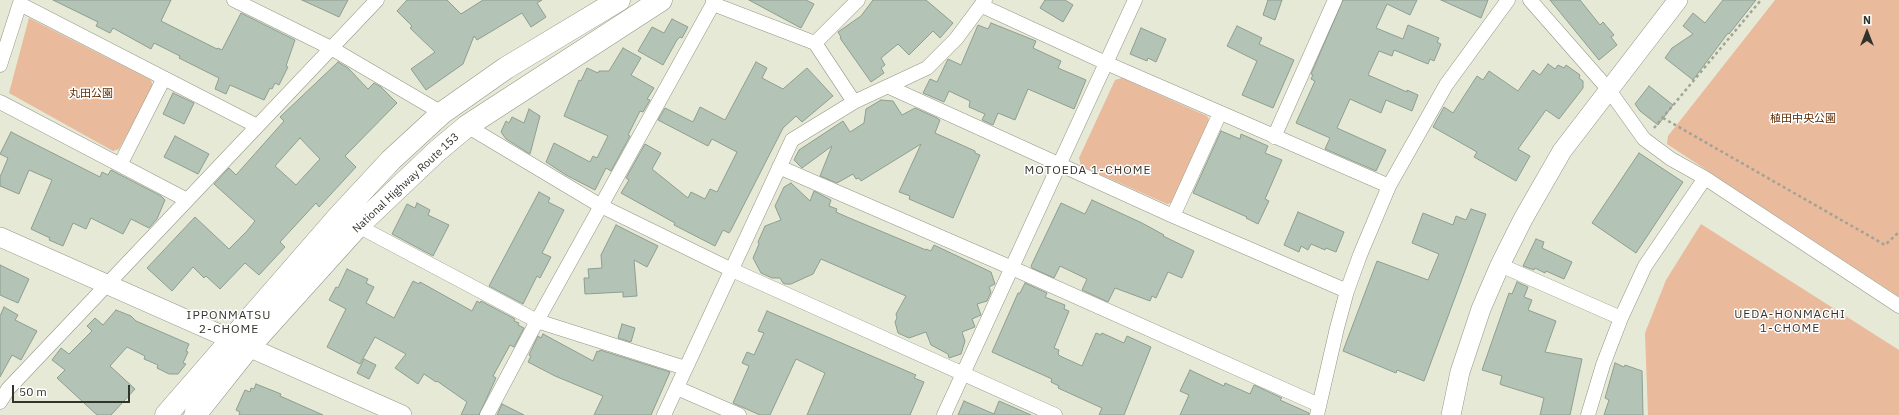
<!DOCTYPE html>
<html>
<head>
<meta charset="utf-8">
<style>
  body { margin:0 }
  #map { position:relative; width:1899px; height:415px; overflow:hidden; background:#e5e9d6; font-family:"IBM Plex Sans",sans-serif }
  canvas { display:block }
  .north { position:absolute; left:1847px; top:12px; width:40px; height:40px; -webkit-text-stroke:3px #fff; paint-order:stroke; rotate:0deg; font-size:11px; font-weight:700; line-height:16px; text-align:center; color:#32342c }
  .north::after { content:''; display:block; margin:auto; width:14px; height:18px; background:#32342c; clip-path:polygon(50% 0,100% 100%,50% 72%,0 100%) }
  .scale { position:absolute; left:12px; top:385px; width:118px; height:18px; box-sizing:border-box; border:2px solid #32342c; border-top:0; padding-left:5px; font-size:12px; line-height:14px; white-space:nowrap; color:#32342c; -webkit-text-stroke:3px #fff; paint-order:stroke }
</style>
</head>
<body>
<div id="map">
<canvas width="1899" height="415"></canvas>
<div class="north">N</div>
<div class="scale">50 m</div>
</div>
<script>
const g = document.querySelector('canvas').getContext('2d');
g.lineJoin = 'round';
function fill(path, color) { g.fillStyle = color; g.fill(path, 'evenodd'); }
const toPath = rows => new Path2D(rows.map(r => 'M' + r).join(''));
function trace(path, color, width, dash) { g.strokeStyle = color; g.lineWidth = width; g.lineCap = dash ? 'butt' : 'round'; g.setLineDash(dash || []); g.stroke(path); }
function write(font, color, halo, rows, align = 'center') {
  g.font = font + ' "IBM Plex Sans","Noto Sans JP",sans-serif'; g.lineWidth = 3; g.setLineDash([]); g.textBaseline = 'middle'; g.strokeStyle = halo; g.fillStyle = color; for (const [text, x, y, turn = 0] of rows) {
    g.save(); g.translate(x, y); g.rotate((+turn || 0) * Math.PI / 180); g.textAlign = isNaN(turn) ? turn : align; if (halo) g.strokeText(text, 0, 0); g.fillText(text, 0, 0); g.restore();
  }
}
const green = toPath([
  [1775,0,1899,0,1899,297,1667,144,1668,136],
  [29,18,151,80,153,87,119,149,113,151,9,93],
  [1122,78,1207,116,1211,124,1174,202,1167,204,1081,166,1079,158,1115,80],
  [1701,224,1899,350,1899,415,1648,415,1645,333,1666,280]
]);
const building = toPath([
  [53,0,171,0,161,21,217,49,218,48,222,50,241,13,295,40,286,66,288,67,279,85,275,83,272,89,270,88,264,100,230,85,226,94,215,89,219,78,179,58,180,56,154,43,151,49,113,28,110,33,96,26,98,22,53,0],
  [302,0,348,0,339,17,302,0],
  [407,0,447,0,461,14,483,0,542,0,537,3,546,17,531,27,522,13,477,40,474,36,463,64,426,90,411,69,435,52,410,28,412,26,397,11,407,0],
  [749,0,806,0,814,4,801,28,749,0],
  [873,0,926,0,953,23,940,38,933,31,909,55,898,44,881,58,885,65,881,68,884,73,871,82,840,38,841,37,838,32,861,16,873,0],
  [1045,0,1065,0,1073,5,1063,22,1040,8,1045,0],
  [1268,0,1282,0,1275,20,1263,15,1268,0],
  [1343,0,1417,0,1410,15,1387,4,1376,28,1403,39,1408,25,1439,38,1437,42,1441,44,1434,61,1430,59,1428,64,1394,50,1392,56,1379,51,1368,75,1407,92,1407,90,1418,95,1412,111,1386,100,1381,113,1350,99,1337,128,1386,150,1376,171,1325,149,1330,138,1296,123,1315,81,1311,79,1313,75,1311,74,1343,0],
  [1441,0,1488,0,1481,18,1441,0],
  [1550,0,1580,0,1600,25,1603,22,1614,35,1611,37,1617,45,1599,60,1550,0],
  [1723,0,1756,0,1729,34,1728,33,1693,80,1665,58,1672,48,1693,34,1683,26,1693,13,1705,23,1723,0],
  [672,19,688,27,682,38,680,37,677,40,663,65,638,51,652,27,664,33,672,19],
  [991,23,1036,41,1033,48,1061,61,1058,68,1086,80,1074,109,1028,89,1015,120,998,113,993,125,982,120,985,114,969,107,970,101,949,91,944,102,923,93,930,79,937,82,948,59,961,65,978,25,988,29,991,23],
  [1237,26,1262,38,1259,44,1294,60,1273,108,1242,95,1257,61,1227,46,1237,26],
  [1141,28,1166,39,1156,62,1148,58,1147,61,1130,54,1141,28],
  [623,48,641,58,631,75,654,88,647,99,650,100,643,112,640,111,628,135,630,136,611,171,606,168,595,190,566,175,546,162,554,143,590,162,593,156,597,158,608,136,564,116,579,80,581,81,587,68,598,73,599,71,609,71,623,48],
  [338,62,348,68,368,89,374,83,381,87,397,103,345,156,356,167,319,207,316,203,280,242,285,247,259,275,245,263,220,289,206,276,204,278,193,267,172,291,147,268,195,217,229,249,247,231,255,221,214,184,229,168,236,175,284,121,280,117,338,62],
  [300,138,320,159,296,185,275,166,300,138],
  [756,62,767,68,762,78,783,89,807,68,833,96,802,122,796,116,783,128,731,230,729,233,723,230,715,246,674,225,675,223,621,193,629,180,626,178,645,144,661,153,652,169,688,198,691,192,705,199,710,189,717,192,737,152,712,139,708,146,658,120,665,108,693,122,700,107,725,120,756,62],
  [1548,64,1555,69,1558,65,1564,68,1566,65,1580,75,1579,78,1583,81,1583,88,1559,119,1546,110,1518,149,1530,156,1516,181,1474,157,1477,152,1433,127,1444,107,1453,113,1477,76,1483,80,1489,71,1518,91,1533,70,1540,75,1548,64],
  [1649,86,1673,105,1658,125,1640,111,1635,104,1649,86],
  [173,93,194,103,184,124,163,114,173,93],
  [881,100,893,101,902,115,915,108,937,118,940,120,935,133,975,151,975,153,980,155,953,218,909,199,910,196,899,192,921,144,861,181,859,178,856,179,853,174,837,183,820,176,832,146,802,168,794,160,799,150,843,121,850,132,864,123,866,109,881,100],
  [529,109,540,116,530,154,506,139,501,132,506,121,509,123,512,117,524,123,529,109],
  [1221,131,1240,139,1241,134,1268,146,1265,153,1282,160,1265,199,1269,201,1258,224,1246,218,1247,217,1193,193,1221,131],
  [11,132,100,177,102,172,108,175,111,170,161,196,165,200,157,219,149,228,131,219,123,234,91,218,86,229,73,223,63,246,49,240,50,238,31,229,52,180,29,170,19,194,0,186,0,177,8,158,0,154,11,132],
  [175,136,209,154,198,174,164,157,175,136],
  [1639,153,1683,182,1636,253,1592,223,1639,153],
  [791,183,810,201,814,191,831,200,829,206,837,209,836,212,847,217,926,250,926,249,931,251,934,245,991,272,995,284,989,287,991,292,987,301,977,304,981,315,972,319,975,327,962,332,965,341,961,354,949,358,948,354,931,345,926,332,909,338,898,333,895,322,897,318,896,314,906,296,821,259,813,274,791,284,785,284,783,283,780,278,772,278,761,273,753,258,759,244,758,242,765,226,781,220,775,206,784,187,791,183],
  [539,192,550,198,548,202,564,210,542,253,551,257,540,278,537,276,523,304,489,286,539,192],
  [1092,200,1142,223,1164,235,1163,236,1194,251,1182,278,1168,272,1156,298,1152,296,1150,301,1115,288,1108,302,1082,290,1087,279,1060,266,1054,278,1032,268,1031,266,1061,203,1085,214,1092,200],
  [417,203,430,210,428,215,449,225,433,256,392,234,407,204,415,208,417,203],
  [1471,209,1486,214,1424,381,1397,370,1396,373,1343,351,1377,261,1428,280,1439,254,1412,243,1423,213,1453,225,1456,216,1466,220,1471,209],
  [1298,212,1344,232,1336,252,1326,248,1325,250,1311,244,1308,250,1301,246,1299,252,1284,245,1298,212],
  [616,225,658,246,647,267,634,260,637,296,623,297,623,292,585,294,584,278,589,278,588,269,602,268,601,255,616,225],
  [1536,239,1544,242,1542,248,1572,262,1564,279,1546,271,1545,273,1535,268,1534,270,1523,266,1536,239],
  [0,265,29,279,18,303,0,295,0,265],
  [347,269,368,279,366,283,374,287,366,303,394,318,413,281,419,284,420,282,472,311,477,301,480,303,481,301,515,319,514,321,519,323,518,325,524,328,514,347,510,345,493,376,496,378,479,415,461,415,467,402,437,381,436,382,424,374,418,384,395,368,406,354,375,337,360,364,327,347,346,309,329,300,336,287,338,288,347,269],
  [1517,282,1528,287,1524,297,1532,300,1528,310,1556,321,1545,352,1582,359,1570,415,1540,415,1544,398,1502,385,1500,384,1502,376,1482,370,1509,293,1512,294,1517,282],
  [1025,283,1047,293,1045,297,1065,305,1064,309,1069,311,1054,348,1059,350,1058,354,1060,356,1082,366,1096,333,1101,335,1102,333,1124,343,1127,336,1151,347,1124,415,1099,415,1102,408,1058,388,1059,386,1051,382,1052,379,992,352,1018,293,1020,293,1025,283],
  [4,307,18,315,15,320,37,331,21,360,12,355,0,377,0,316,4,307],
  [116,310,131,316,136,321,189,344,186,351,188,352,183,363,186,364,178,374,169,374,157,368,158,365,144,359,145,356,127,347,110,366,135,389,111,415,97,415,57,378,65,370,52,360,61,348,69,354,92,331,87,326,95,318,103,325,116,310],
  [767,311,916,375,914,378,924,382,910,415,807,415,825,373,796,359,770,415,760,415,733,403,749,366,742,363,747,352,754,355,764,333,758,331,767,311],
  [622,324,635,328,631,342,618,338,622,324],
  [543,334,593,361,597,351,599,352,600,350,670,372,651,415,594,415,603,396,555,376,528,362,531,356,529,355,538,336,541,338,543,334],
  [364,359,376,365,369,379,357,373,364,359],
  [1615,363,1624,367,1625,365,1642,371,1643,415,1604,415,1609,400,1605,398,1615,363],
  [1190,370,1224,386,1225,383,1250,394,1254,385,1282,398,1280,400,1309,413,1309,415,1180,415,1189,395,1180,391,1190,370],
  [256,384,281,394,280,396,323,415,239,415,240,412,236,410,245,390,250,392,251,388,254,389,256,384],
  [964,401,994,414,999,401,1031,415,958,415,964,401],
  [502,404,524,415,497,415,502,404]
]);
const path = toPath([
  [1663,118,1885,245,1899,232],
  [1654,128,1761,0]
]);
const street = toPath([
  [234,0,331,48,442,113],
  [1530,0,1609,90,1644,139,1671,159,1705,178,1899,306],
  [20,4,257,126],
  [713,4,815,43,854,102],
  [982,6,1106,63,1389,186],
  [815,43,858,0],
  [0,65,21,0],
  [889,87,1173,216,1347,291],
  [0,102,187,200],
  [467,126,601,206,732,270,1055,415],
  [1274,137,1335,0],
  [120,165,164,78],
  [779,167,1012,268,1319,405],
  [1173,216,1220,113],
  [358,226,537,321,685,368],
  [1500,265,1621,318],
  [677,388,739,415],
  [0,402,8,389,377,0],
  [487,415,537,321,713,4,713,0],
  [664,415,792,140,854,102,927,68,956,39,985,0],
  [944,415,1135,0],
  [1317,415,1337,328,1347,291,1360,255,1389,186,1446,85,1508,0],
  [1588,415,1603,365,1621,318,1645,266,1705,178]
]);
const secondary = toPath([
  [0,237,402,415],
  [1451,415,1460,372,1481,309,1500,265,1523,219,1562,151,1678,0]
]);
const highway = toPath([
  [166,415,339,216,391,160,442,113,506,68,619,0],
  [195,415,249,347,358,226,436,152,467,126,661,0]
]);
const parkNames = [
  ["丸田公園",91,94],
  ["植田中央公園",1803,119]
];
const streetNames = [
  ["National Highway Route 153",406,183,-43]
];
const neighbourhoodNames = [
  ["MOTOEDA 1-CHOME",1088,171],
  ["UEDA-HONMACHI",1790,315],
  ["1-CHOME",1790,329],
  ["IPPONMATSU",229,316],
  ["2-CHOME",229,330]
];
fill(green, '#eaba9c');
fill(building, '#b3c3b5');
trace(building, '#8e9e90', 1);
trace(street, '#929684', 15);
trace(secondary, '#929684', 20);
trace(highway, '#929684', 23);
trace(path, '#a0a395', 2.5, [3, 3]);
trace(street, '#fff', 14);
trace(secondary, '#fff', 19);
trace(highway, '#fff', 22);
write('11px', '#602d05', '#fff', parkNames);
write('11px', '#32342c', '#fff', streetNames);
g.letterSpacing = '1px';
write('12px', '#32342c', '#fff', neighbourhoodNames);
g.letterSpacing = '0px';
</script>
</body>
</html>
